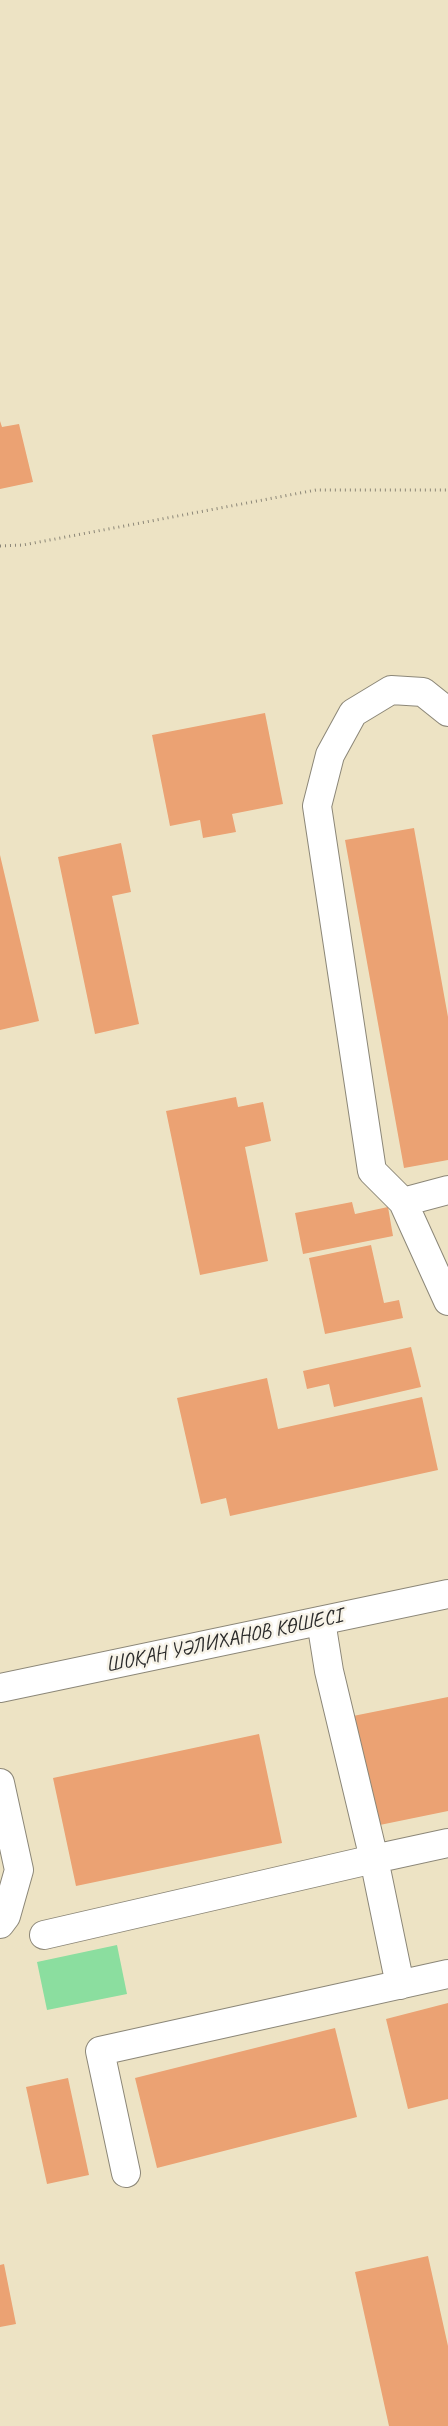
<!DOCTYPE html>
<html>
<head>
<meta charset="utf-8">
<style>
  body { margin:0 }
  canvas { display:block; background:#ede3c4 }
</style>
</head>
<body>
<canvas width="448" height="2426"></canvas>
<script>
const g = document.querySelector('canvas').getContext('2d');
g.lineJoin = 'round';
function fill(path, color) { g.fillStyle = color; g.fill(path, 'evenodd'); }
const toPath = rows => new Path2D(rows.map(r => 'M' + r).join(''));
function trace(path, color, width, dash) { g.strokeStyle = color; g.lineWidth = width; g.lineCap = dash ? 'butt' : 'round'; g.setLineDash(dash || []); g.stroke(path); }
function write(font, color, halo, rows, align = 'center') {
  g.font = font + ' Caveat,sans-serif'; g.lineWidth = 5; g.setLineDash([]); g.textBaseline = 'middle'; g.strokeStyle = halo; g.fillStyle = color; for (const [text, x, y, turn = 0] of rows) {
    g.save(); g.translate(x, y); g.rotate((+turn || 0) * Math.PI / 180); g.textAlign = isNaN(turn) ? turn : align; if (halo) g.strokeText(text, 0, 0); g.fillText(text, 0, 0); g.restore();
  }
}
const green = toPath([
  [117,1945,127,1994,47,2010,37,1962]
]);
const building = toPath([
  [0,421,2,427,19,424,33,482,0,489],
  [265,713,283,804,232,814,236,832,203,838,200,820,170,826,152,735],
  [414,828,448,1017,448,1160,404,1168,345,840],
  [121,843,131,892,112,896,139,1024,95,1034,58,857],
  [0,855,39,1021,0,1030],
  [236,1097,238,1107,263,1102,271,1141,245,1147,268,1261,200,1275,166,1111],
  [352,1202,355,1214,388,1207,393,1236,303,1254,295,1213],
  [371,1245,384,1303,399,1300,403,1318,325,1334,309,1258],
  [411,1347,421,1387,334,1407,329,1384,307,1389,303,1371],
  [267,1378,278,1429,422,1397,438,1470,230,1516,226,1498,201,1504,177,1398],
  [448,1697,448,1811,370,1827,348,1717],
  [259,1734,282,1843,76,1886,53,1778],
  [448,2003,448,2099,408,2109,386,2019],
  [335,2028,357,2117,157,2168,135,2078],
  [68,2078,89,2175,47,2184,26,2087],
  [428,2256,448,2346,448,2426,389,2426,355,2272],
  [4,2264,16,2324,0,2327,0,2265]
]);
const path = toPath([
  [0,546,23,545,316,490,448,490]
]);
const minor = toPath([
  [448,712,423,692,391,690,353,713,330,755,317,806,372,1171,403,1202,448,1301],
  [403,1202,448,1190],
  [321,1621,329,1671,374,1859,448,1843],
  [0,1783,19,1870,6,1916,0,1924],
  [44,1935,374,1859,400,1985],
  [126,2173,100,2051,448,1974]
]);
const major = toPath([
  [0,1688,448,1594]
]);
const streetNames = [
  ["ШОҚАН УӘЛИХАНОВ КӨШЕСІ",224,1641,-12]
];
fill(green, '#8bde9f');
fill(building, '#eba273');
trace(minor, '#8c8778', 30);
trace(major, '#8c8778', 30);
trace(path, '#8c8778', 3, [1, 4]);
trace(minor, '#fff', 28);
trace(major, '#fff', 28);
write('21px', '#2b2b2b', '#f7f3e8', streetNames);
</script>
</body>
</html>
